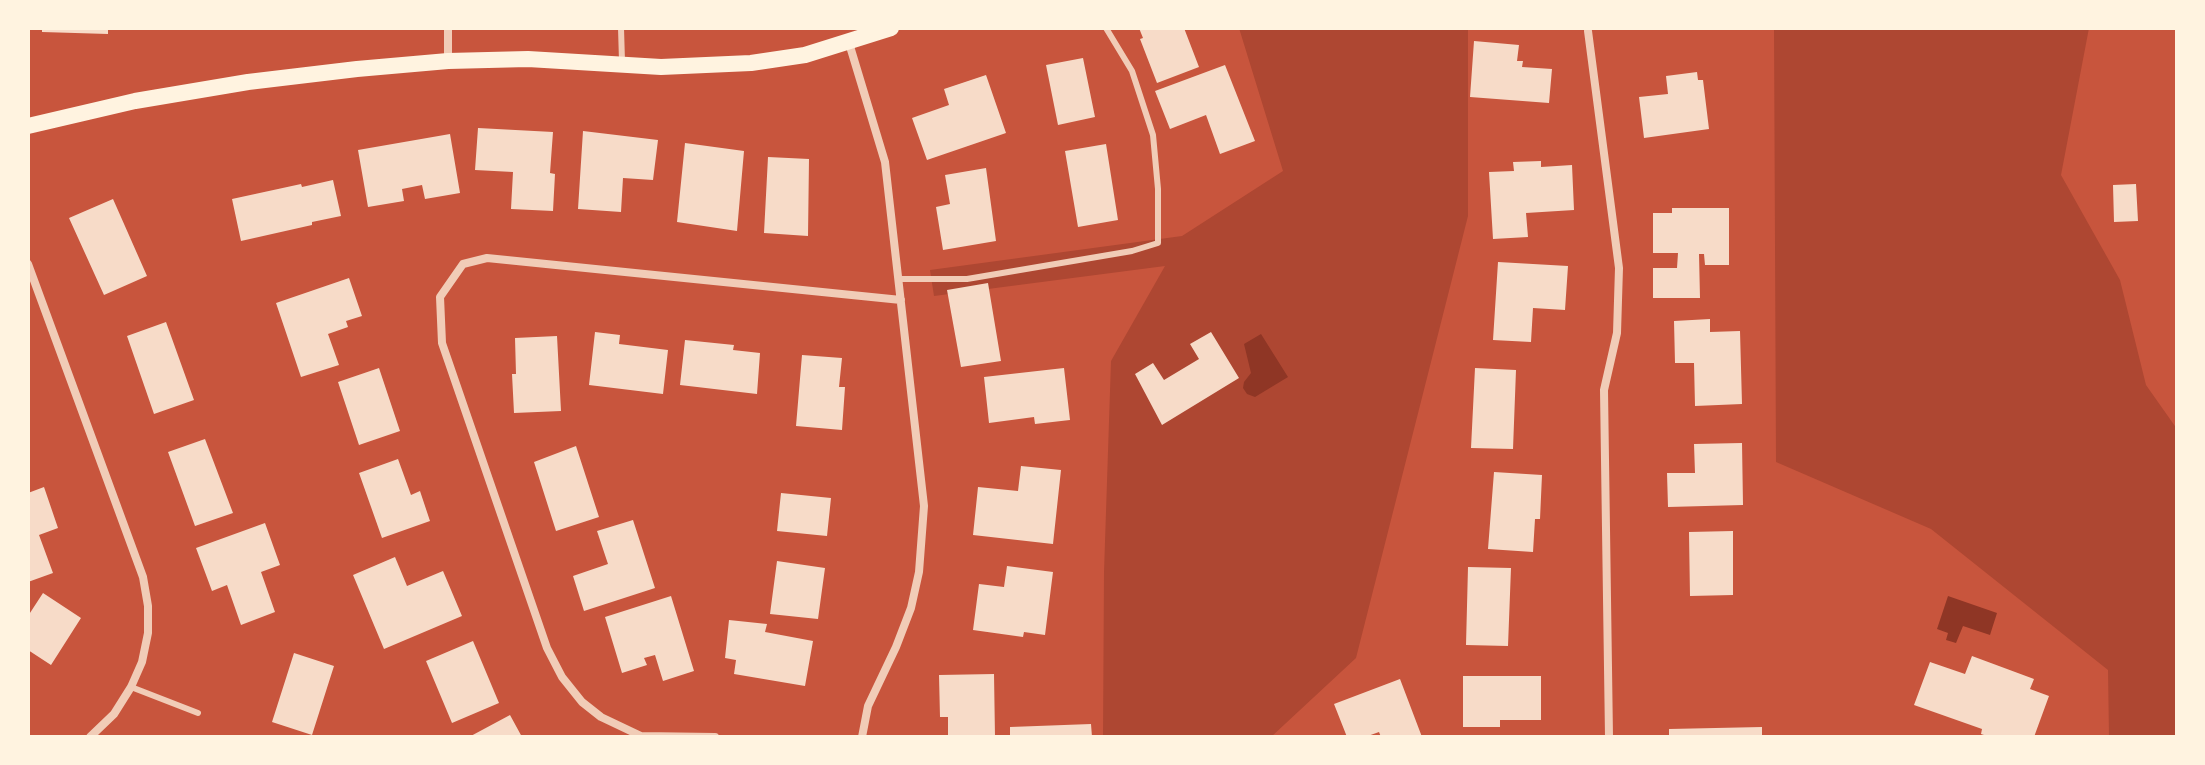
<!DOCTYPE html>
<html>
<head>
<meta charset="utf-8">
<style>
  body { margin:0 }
  #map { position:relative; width:2205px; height:765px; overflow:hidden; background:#c8553d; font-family:Roboto,sans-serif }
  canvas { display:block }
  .frame { position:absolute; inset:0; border:30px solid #fff3e0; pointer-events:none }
</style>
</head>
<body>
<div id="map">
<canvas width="2205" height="765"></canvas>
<div class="frame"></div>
</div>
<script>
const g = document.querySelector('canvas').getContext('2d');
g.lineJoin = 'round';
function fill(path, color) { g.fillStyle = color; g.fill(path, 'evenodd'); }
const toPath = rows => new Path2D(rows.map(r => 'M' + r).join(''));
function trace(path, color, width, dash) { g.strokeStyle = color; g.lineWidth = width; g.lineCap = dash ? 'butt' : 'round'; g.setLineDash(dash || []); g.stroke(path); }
const green = toPath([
  [1239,28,1468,28,1468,216,1356,658,1271,737,1103,737,1104,572,1111,361,1165,266,934,296,930,270,1182,236,1283,171],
  [1774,28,2089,28,2061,175,2120,280,2146,385,2177,429,2177,737,2109,737,2108,670,1931,529,1776,462]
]);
const water = toPath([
  [1261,334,1288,377,1255,397,1247,394,1243,388,1244,382,1251,373,1244,344],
  [1948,596,1997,613,1990,635,1963,626,1956,643,1946,640,1948,633,1937,629]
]);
const building = toPath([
  [42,28,108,28,108,34,42,32],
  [1139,28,1184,28,1199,67,1157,83,1140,39,1143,38],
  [1474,41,1519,45,1517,61,1523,61,1522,67,1552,69,1549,103,1470,97],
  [1083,58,1095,117,1058,125,1046,65],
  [1225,65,1255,141,1220,154,1206,115,1170,129,1155,91],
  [1697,72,1698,80,1703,80,1709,129,1644,138,1639,97,1668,94,1666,76],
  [986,75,1006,133,927,160,912,118,949,105,944,89],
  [478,128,553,132,550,173,555,174,553,211,511,209,513,172,475,170],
  [583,131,658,140,653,180,623,178,621,212,578,209],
  [450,134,460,193,425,199,422,185,402,189,404,201,368,207,358,150],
  [685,143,744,151,737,231,677,222],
  [1106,144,1118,220,1078,227,1065,151],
  [768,157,809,159,808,236,764,233],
  [1541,161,1541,167,1572,165,1574,210,1526,213,1528,237,1493,239,1489,172,1514,171,1513,162],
  [986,168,996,241,943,250,936,207,950,204,945,175],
  [333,180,341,216,312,222,312,225,241,241,232,199,301,184,302,187],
  [2136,184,2138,221,2114,222,2113,185],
  [113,199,147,276,104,295,69,218],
  [1672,208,1729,208,1729,265,1705,265,1704,254,1699,254,1700,298,1653,298,1653,268,1677,268,1678,253,1653,253,1653,213,1672,213],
  [1498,262,1568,266,1565,310,1533,308,1531,342,1493,340],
  [349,278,362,316,346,321,348,327,328,334,339,365,301,377,276,303],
  [988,283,1001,361,961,367,947,290],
  [1710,319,1710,332,1740,331,1742,404,1695,406,1694,363,1675,363,1674,321],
  [166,322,194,400,154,414,127,336],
  [595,332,620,335,619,344,668,350,663,394,589,385],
  [1211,332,1239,378,1162,425,1135,374,1153,363,1164,380,1199,359,1190,344],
  [557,336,561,411,514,413,512,374,516,374,515,338],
  [685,340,734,345,733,350,760,353,757,394,680,385],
  [802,355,842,358,839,387,845,387,842,430,796,426],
  [379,368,400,431,359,445,338,382],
  [1064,368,1070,420,1035,424,1034,417,989,423,984,377],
  [1475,368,1516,370,1513,449,1471,448],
  [205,439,233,513,195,526,168,452],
  [1742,443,1743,505,1668,507,1667,473,1695,473,1694,444],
  [576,446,599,517,556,531,534,462],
  [398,459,411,495,420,491,430,521,382,538,359,473],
  [1021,466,1061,470,1053,544,973,535,978,487,1018,491],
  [1494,472,1542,475,1540,519,1535,519,1533,552,1488,549],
  [44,487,58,528,39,535,53,573,28,582,28,493],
  [781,493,831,498,827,536,777,531],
  [633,520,655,588,584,611,573,576,608,564,597,531],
  [265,523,280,565,261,572,275,612,241,625,227,585,212,591,196,548],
  [1733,531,1733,595,1690,596,1689,532],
  [395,557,407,586,443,571,462,616,384,649,353,575],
  [777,561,825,568,818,619,770,614],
  [1007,566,1053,572,1045,635,1024,632,1023,637,973,630,979,584,1004,587],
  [1468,567,1511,568,1508,646,1466,645],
  [43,593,81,618,51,665,28,650,28,616],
  [671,596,694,671,663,681,655,655,644,658,647,665,622,673,605,617],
  [729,620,767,624,765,632,813,641,805,686,734,674,736,660,725,658],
  [473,641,499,703,452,723,426,661],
  [294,653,334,666,312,735,272,722],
  [1972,656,2034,679,2030,689,2049,696,2034,737,1990,737,1981,734,1982,729,1914,705,1930,662,1965,674],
  [994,674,995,737,948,737,948,717,940,717,939,675],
  [1463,676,1541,676,1541,720,1500,720,1500,727,1463,727],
  [1400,679,1422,737,1381,737,1379,732,1365,737,1347,737,1334,704],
  [510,715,522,737,469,737],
  [1091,724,1092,737,1010,737,1010,727],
  [1762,727,1762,737,1669,737,1669,729]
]);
const service = toPath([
  [621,28,622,61],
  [898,279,967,279,1132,251,1158,243,1158,189,1153,135,1132,71,1106,28],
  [131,687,198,713]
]);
const minor = toPath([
  [448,28,448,61],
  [1588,31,1619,268,1617,333,1604,390,1609,737],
  [849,43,885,162,924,506,919,572,911,608,896,647,868,706,862,737],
  [28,264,143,577,148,606,148,633,142,662,131,687,114,714,90,737],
  [715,737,641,736,601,717,582,702,562,677,547,648,442,343,440,297,463,264,487,258,901,300]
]);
const secondary = toPath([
  [28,126,135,101,248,82,357,69,448,61,528,59,661,67,751,63,805,55,891,28]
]);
fill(green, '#ae4732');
fill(water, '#8f3625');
fill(building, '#f7dbc8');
trace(service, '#f1ccb7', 6);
trace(minor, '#f1ccb7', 8);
trace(secondary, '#fff3e0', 16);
</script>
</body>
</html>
